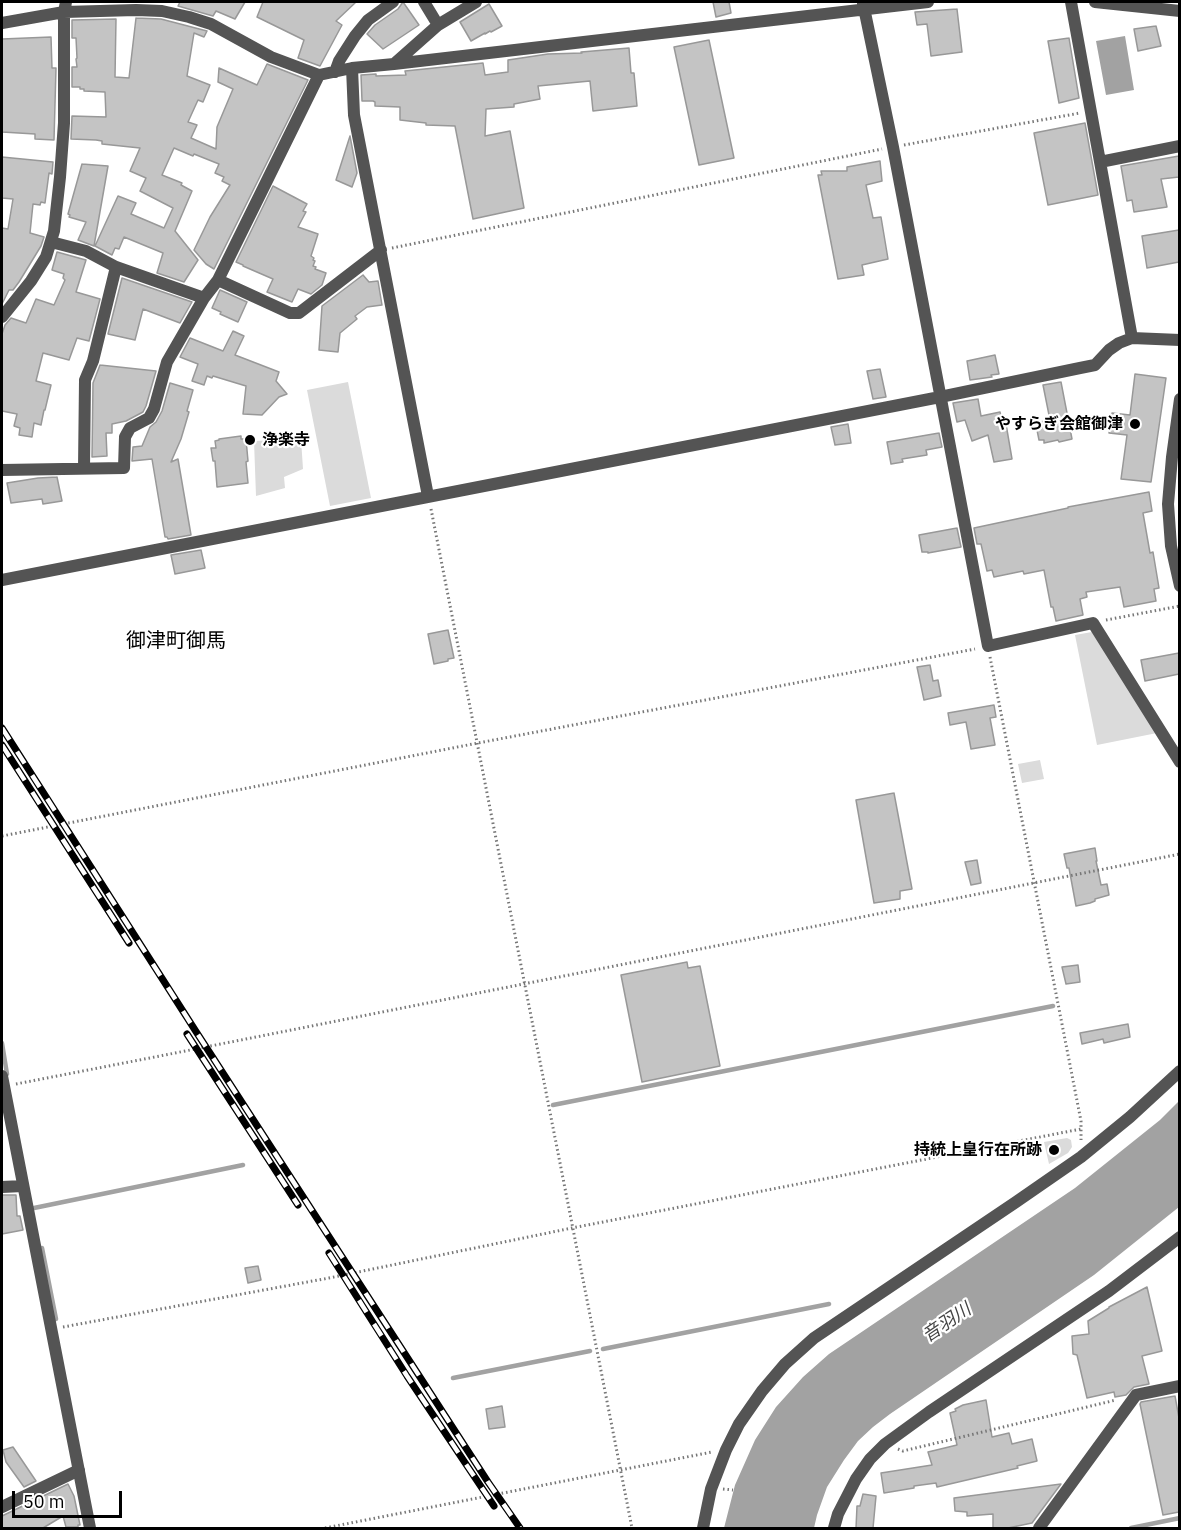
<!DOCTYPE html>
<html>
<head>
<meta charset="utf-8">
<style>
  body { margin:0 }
  #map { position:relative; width:1181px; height:1530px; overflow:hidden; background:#fff; font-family:"IBM Plex Sans",sans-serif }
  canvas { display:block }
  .frame { position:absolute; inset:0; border:3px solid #000; pointer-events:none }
  .scale { position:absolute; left:12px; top:1491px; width:110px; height:27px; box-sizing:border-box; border:3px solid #000; border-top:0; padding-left:8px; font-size:18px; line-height:21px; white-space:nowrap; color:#000; -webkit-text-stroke:4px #fff; paint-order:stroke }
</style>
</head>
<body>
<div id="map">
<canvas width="1181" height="1530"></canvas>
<div class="frame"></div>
<div class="scale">50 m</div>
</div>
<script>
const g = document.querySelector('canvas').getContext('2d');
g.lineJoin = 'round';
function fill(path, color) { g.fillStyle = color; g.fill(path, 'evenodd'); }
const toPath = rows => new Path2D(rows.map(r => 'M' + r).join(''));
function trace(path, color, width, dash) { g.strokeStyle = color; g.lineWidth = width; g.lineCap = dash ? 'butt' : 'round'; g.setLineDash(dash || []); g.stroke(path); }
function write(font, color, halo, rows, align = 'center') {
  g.font = font + ' "IBM Plex Sans","Noto Sans JP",sans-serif'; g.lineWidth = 4.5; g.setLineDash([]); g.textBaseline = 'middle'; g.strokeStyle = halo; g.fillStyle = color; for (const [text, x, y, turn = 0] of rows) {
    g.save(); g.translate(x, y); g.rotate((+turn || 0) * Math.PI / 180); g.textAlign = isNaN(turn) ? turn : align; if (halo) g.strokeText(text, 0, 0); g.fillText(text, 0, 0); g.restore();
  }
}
const green = toPath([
  [348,382,371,498,330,506,307,390],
  [301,439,303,469,284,477,285,488,256,496,254,441],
  [1092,632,1157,733,1097,745,1075,635],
  [1040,760,1044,779,1022,783,1018,764],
  [1067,1138,1071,1140,1072,1147,1068,1153,1049,1164,1044,1142]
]);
const water = toPath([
  [1125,36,1134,90,1106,95,1096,41],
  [1179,1101,1179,1207,1094,1275,890,1414,873,1427,858,1441,844,1460,827,1487,817,1515,814,1528,724,1528,735,1485,755,1440,776,1407,803,1377,829,1354,1075,1188,1160,1120]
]);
const stream = toPath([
  [2,1043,7,1074],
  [553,1105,1053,1006],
  [34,1208,243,1165],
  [42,1248,56,1319],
  [603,1349,829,1304],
  [453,1378,590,1351],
  [1131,1528,1180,1518]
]);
const building = toPath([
  [180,2,245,2,235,19,216,11,213,16,178,6,180,2],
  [263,2,356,2,336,21,342,25,320,66,298,58,304,40,257,17,263,2],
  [403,2,419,25,383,49,367,34,375,25,398,9,403,2],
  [713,2,729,2,731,13,716,17,713,2],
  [489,4,502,26,491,32,490,31,485,34,485,33,471,41,460,22,489,4],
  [957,9,962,52,931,56,927,24,917,25,915,12,957,9],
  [136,18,161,19,207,31,204,37,194,33,187,76,210,85,203,102,198,100,188,122,197,125,191,138,216,149,217,127,233,89,218,82,219,68,257,85,267,64,308,80,214,269,206,264,194,250,210,217,230,185,222,181,224,177,215,173,219,164,194,154,193,156,174,148,162,175,182,183,181,185,192,191,175,231,198,260,184,282,157,273,163,253,124,237,119,249,115,248,112,255,95,246,118,196,136,203,131,214,164,228,173,208,140,191,146,178,130,171,140,148,102,144,102,141,96,140,71,139,72,116,106,117,105,92,84,91,84,89,80,89,80,87,72,87,72,67,77,67,76,59,77,58,76,38,72,38,72,20,116,19,115,77,129,78,136,18],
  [1156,26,1161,46,1138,51,1134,29,1156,26],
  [51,37,52,68,56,68,54,140,35,139,35,134,2,132,2,39,51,37],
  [1069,38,1079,98,1059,103,1048,41,1069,38],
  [709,40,734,158,699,165,674,47,709,40],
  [629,48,631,73,634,73,637,106,593,111,590,81,538,86,540,99,514,104,514,107,486,109,485,136,510,131,524,208,473,219,455,126,426,125,426,123,400,120,400,107,375,106,375,102,373,101,362,101,361,75,376,74,376,76,406,75,405,71,483,63,485,75,508,72,508,60,548,54,582,53,581,52,629,48],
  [1085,123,1098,195,1048,205,1034,133,1085,123],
  [350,136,357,173,352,187,336,180,350,136],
  [1179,156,1179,177,1161,179,1167,207,1134,212,1132,200,1127,201,1121,166,1179,156],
  [2,157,53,162,52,174,49,173,45,203,41,202,40,205,33,204,30,233,44,237,41,246,19,282,13,290,9,290,2,304,2,228,8,229,13,199,2,198,2,157],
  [880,161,882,181,866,185,873,218,881,217,888,259,862,265,864,275,838,279,818,175,822,175,821,171,847,171,847,167,880,161],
  [82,164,108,166,94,246,78,240,86,222,69,217,70,215,68,214,82,164],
  [273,186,307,204,303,211,306,212,298,227,318,234,311,256,314,258,313,260,315,261,313,266,316,267,315,269,326,273,322,285,311,294,298,289,292,302,267,292,273,279,243,266,243,265,236,262,273,186],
  [1179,230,1179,262,1147,268,1142,236,1179,230],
  [57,252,86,260,76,292,100,299,89,341,77,338,69,360,43,353,36,381,51,385,45,410,44,410,41,425,34,423,32,437,19,435,20,428,14,426,17,414,2,411,2,334,5,325,11,318,26,323,36,299,54,305,65,280,63,278,64,274,52,270,57,252],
  [363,275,369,282,378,281,382,305,367,307,355,316,357,319,340,333,338,352,319,350,322,306,363,275],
  [122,278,192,302,180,323,143,309,135,340,108,334,122,278],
  [220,290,247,302,238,322,220,314,221,312,212,308,220,290],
  [233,331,244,336,235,355,279,372,276,381,287,394,279,397,262,415,243,414,246,386,213,376,212,378,207,376,204,385,192,381,198,364,180,357,190,338,223,351,233,331],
  [995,355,999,374,991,375,992,377,970,380,967,361,995,355],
  [100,365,156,371,146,406,143,412,126,421,112,424,112,433,106,433,107,456,92,457,93,383,100,365],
  [880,369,886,397,873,399,867,371,880,369],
  [1135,374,1166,378,1151,482,1121,479,1127,435,1109,433,1112,413,1130,415,1135,374],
  [1061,382,1072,439,1059,442,1058,440,1044,443,1044,440,1039,440,1037,430,1041,429,1040,422,1050,420,1043,385,1061,382],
  [170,383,193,390,187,411,189,412,181,439,171,462,178,459,191,535,168,539,167,537,165,537,152,459,132,461,133,447,142,446,150,427,156,422,162,411,170,383],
  [978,399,981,416,1000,412,1003,425,1006,424,1012,459,994,462,988,435,972,441,965,420,957,422,953,403,978,399],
  [848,424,851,443,835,445,831,427,848,424],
  [939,433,942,447,926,450,927,455,902,459,903,462,891,464,887,442,939,433],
  [241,436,241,439,246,439,248,461,246,462,248,483,217,487,215,461,213,461,211,448,216,448,215,441,219,440,219,439,241,436],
  [57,477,62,501,43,504,42,499,11,503,7,483,38,478,57,477],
  [1149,492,1152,511,1143,513,1150,553,1153,552,1159,588,1154,589,1156,601,1124,607,1120,587,1086,592,1087,597,1080,599,1083,615,1056,621,1053,607,1051,607,1044,570,1024,574,1023,571,994,577,992,570,987,571,981,544,977,544,974,528,1068,508,1068,507,1149,492],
  [957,528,961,547,928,553,928,552,922,552,919,535,957,528],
  [201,550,205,568,175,574,171,555,201,550],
  [448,630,454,658,448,659,448,661,434,664,428,634,448,630],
  [1179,653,1179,674,1145,681,1141,660,1179,653],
  [930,665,933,681,938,680,941,696,924,700,917,667,930,665],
  [994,705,996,717,990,718,995,745,971,749,966,722,950,725,948,713,994,705],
  [894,793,912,889,900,891,900,899,874,903,856,800,894,793],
  [1095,848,1097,861,1096,861,1101,885,1107,884,1109,895,1095,899,1095,901,1090,903,1076,906,1069,868,1067,868,1064,854,1095,848],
  [977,860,981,883,971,885,965,862,977,860],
  [687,962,688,968,700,966,720,1066,642,1082,621,975,687,962],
  [1078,965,1080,982,1066,984,1062,967,1078,965],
  [1128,1024,1130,1037,1104,1043,1103,1039,1082,1044,1080,1033,1128,1024],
  [2,1195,16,1195,17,1216,20,1216,23,1230,2,1234,2,1195],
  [258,1266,261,1280,248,1283,245,1268,258,1266],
  [1147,1287,1162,1351,1142,1356,1149,1384,1134,1387,1126,1395,1115,1397,1114,1392,1087,1398,1077,1355,1073,1354,1072,1336,1089,1334,1088,1321,1109,1308,1109,1307,1147,1287],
  [1175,1396,1179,1418,1179,1512,1163,1515,1140,1404,1141,1402,1175,1396],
  [986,1400,992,1437,1009,1433,1012,1444,1032,1439,1037,1461,1017,1466,1018,1468,937,1487,936,1483,914,1486,914,1488,884,1493,881,1473,932,1465,928,1452,957,1445,950,1413,956,1411,955,1409,963,1405,986,1400],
  [502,1406,505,1427,489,1429,486,1409,502,1406],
  [13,1447,36,1481,24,1487,6,1462,3,1450,13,1447],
  [68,1484,74,1496,80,1525,78,1525,78,1527,66,1527,63,1516,43,1528,2,1528,2,1516,68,1484],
  [1061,1484,1032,1523,1008,1528,993,1528,993,1514,967,1516,967,1512,955,1511,954,1498,1061,1484],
  [863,1494,876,1496,873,1528,856,1528,857,1506,860,1506,863,1494]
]);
const path = toPath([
  [904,145,1080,113],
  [392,248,882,149],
  [431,509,632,1528],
  [1106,620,1180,606],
  [990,657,1081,1121,1081,1140],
  [2,836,478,743,975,649],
  [16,1084,165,1055,1180,854],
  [63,1327,329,1278,572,1228,1081,1129],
  [898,1449,903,1451,1116,1400],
  [723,1489,733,1490],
  [325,1528,712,1452]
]);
const minor = toPath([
  [424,2,438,25],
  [1071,2,1132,338],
  [1095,2,1180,11],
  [863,3,893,147,988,646,1093,623,1180,762],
  [2,23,64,12,136,10,162,11,189,17,211,24,271,57,319,75,352,68,394,64,928,2],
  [394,64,438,25,476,2],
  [352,68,354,115,428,496],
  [335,72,339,61,355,36,368,20,393,2],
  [1100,162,1180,146],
  [51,242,86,251,116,267,204,298],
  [218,280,290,313,299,313,381,250],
  [2,317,31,281,46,257,54,231,60,177,64,123,64,12,66,2],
  [1180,399,1172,457,1168,504,1171,546,1180,586],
  [84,468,85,380,93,361,116,267],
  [2,470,124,468,125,437,130,428,149,418,154,409,167,362,204,298,218,280,319,75],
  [2,580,940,397,1080,368,1095,365,1109,350,1119,343,1132,338,1180,340],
  [2,1076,90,1528],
  [2,1187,23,1186],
  [2,1507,79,1470],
  [703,1528,711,1489,726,1450,739,1424,762,1391,785,1364,814,1338,1016,1202,1081,1157,1130,1117,1180,1071],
  [834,1528,838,1514,856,1479,870,1459,885,1444,929,1412,1109,1291,1180,1237],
  [1039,1528,1136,1395,1180,1386]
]);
const rail = toPath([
  [2,728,195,1030,488,1482,520,1528],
  [2,745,129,943],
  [187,1034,298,1205],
  [329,1253,407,1376,494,1506]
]);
const markers = [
  [1135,424,6,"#000"],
  [250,440,6,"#000"],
  [1054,1150,6,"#000"]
];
const poiNames = [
  ["やすらぎ会館御津",1123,424],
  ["浄楽寺",262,440,"left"],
  ["持統上皇行在所跡",1042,1150]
];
const waterNames = [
  ["音羽川",947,1323,-34]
];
const quarterNames = [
  ["御津町御馬",176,641]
];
fill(green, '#dbdbdb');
fill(water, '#a2a2a2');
trace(stream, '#a2a2a2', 4.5);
fill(building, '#c4c4c4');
trace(building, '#989898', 1.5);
trace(path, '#767676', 3, [1.5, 3]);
trace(minor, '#545454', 12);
trace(rail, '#000', 7);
trace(rail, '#fff', 4.5, [14]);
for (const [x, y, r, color] of markers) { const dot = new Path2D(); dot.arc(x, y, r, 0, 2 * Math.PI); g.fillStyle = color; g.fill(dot); trace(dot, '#fff', 2); }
write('bold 16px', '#000', '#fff', poiNames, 'right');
write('italic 18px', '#434343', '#fff', waterNames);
write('20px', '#000', '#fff', quarterNames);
</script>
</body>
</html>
